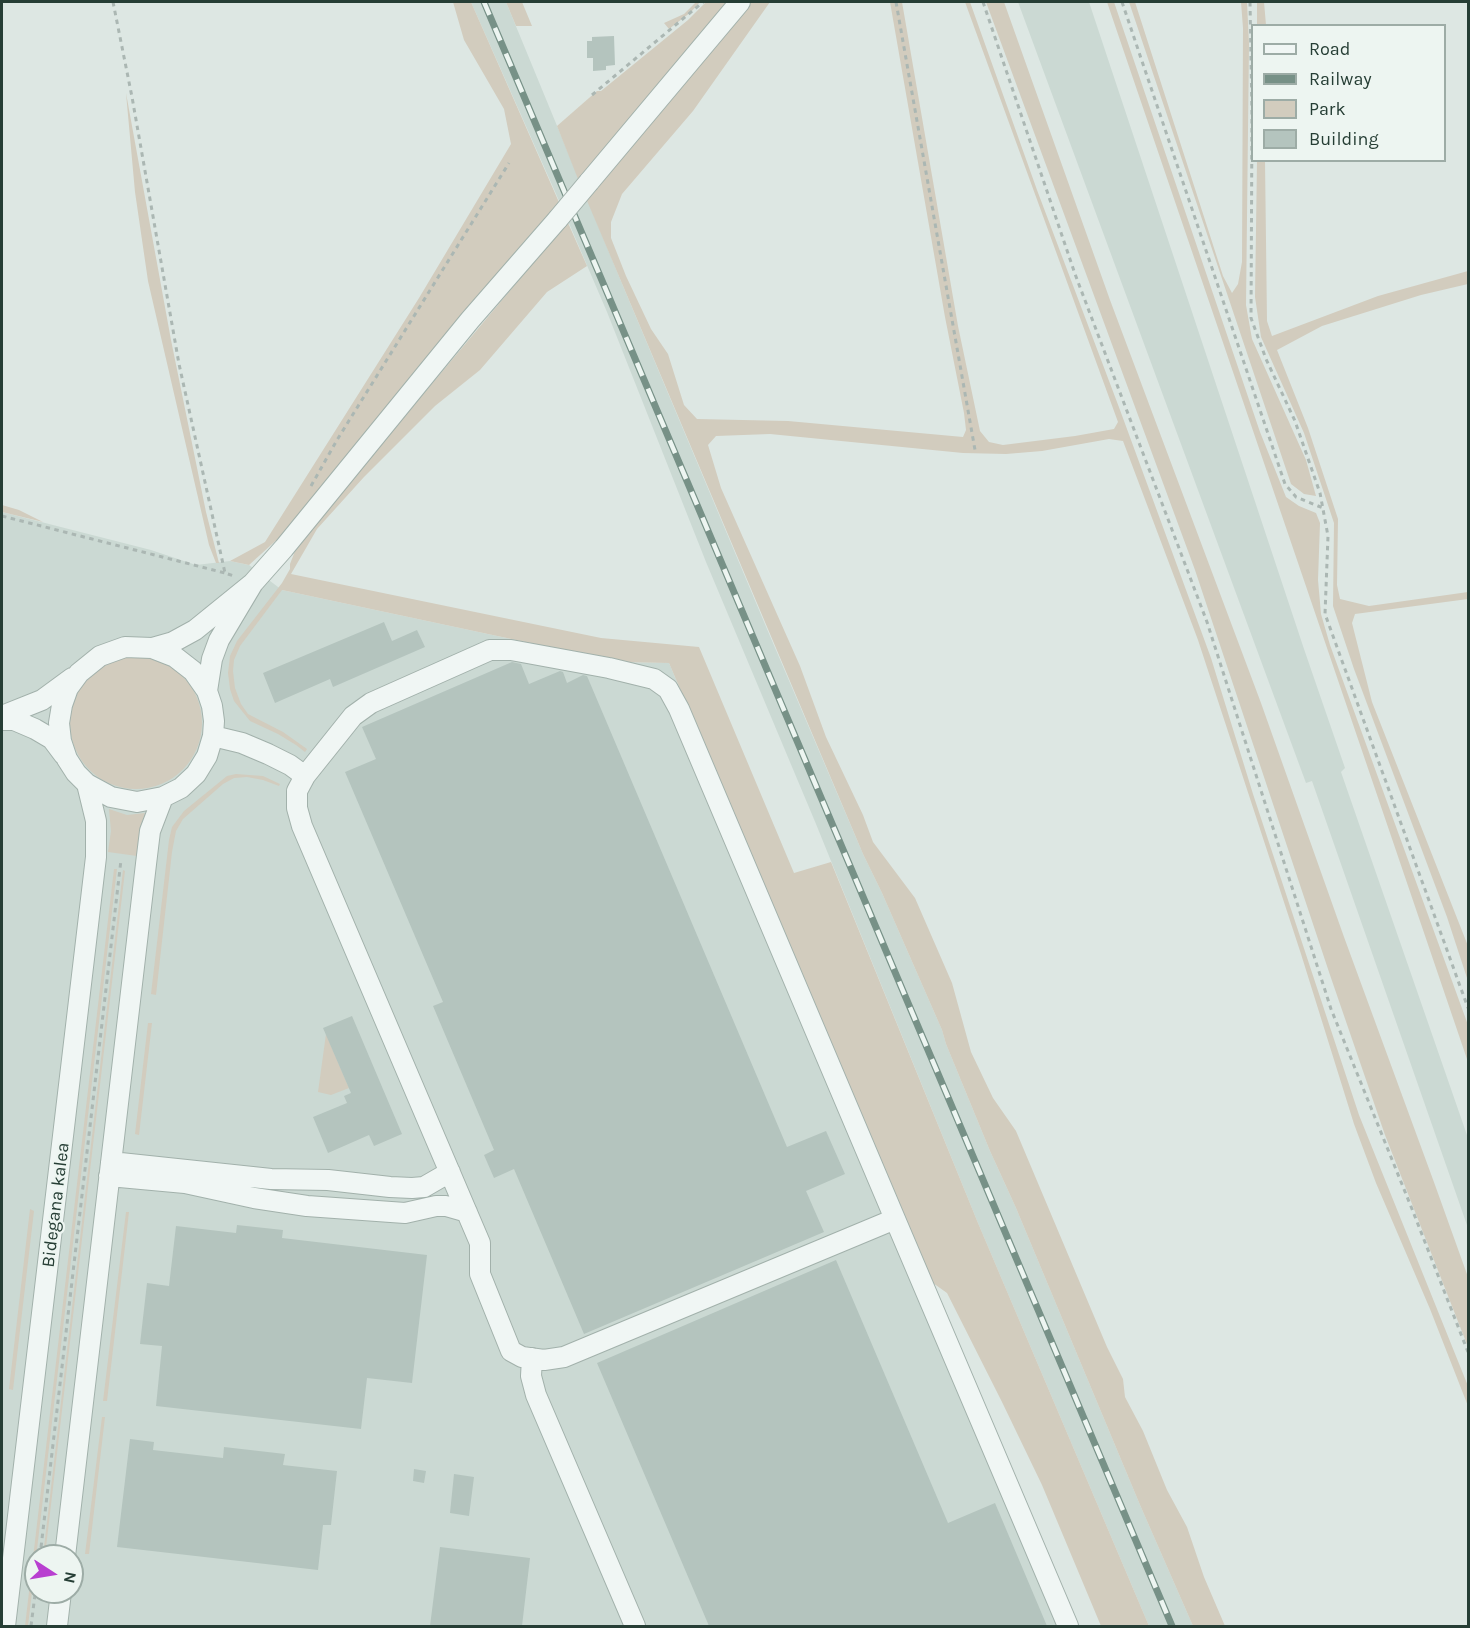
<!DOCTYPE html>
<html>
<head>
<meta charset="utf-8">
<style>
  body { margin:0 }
  #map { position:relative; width:1470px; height:1628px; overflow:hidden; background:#dde7e3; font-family:Karla,sans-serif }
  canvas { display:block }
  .frame { position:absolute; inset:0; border:3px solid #263e35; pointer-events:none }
  .legend { position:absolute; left:1251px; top:24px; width:195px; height:138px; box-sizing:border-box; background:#edf5f1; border:2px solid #9daca6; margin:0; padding:8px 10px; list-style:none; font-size:18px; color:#263e35 }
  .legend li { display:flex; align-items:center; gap:12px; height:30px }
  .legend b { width:30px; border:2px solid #9daca6 }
  .north { position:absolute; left:24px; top:1544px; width:60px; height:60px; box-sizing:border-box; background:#edf5f1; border:2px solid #9daca6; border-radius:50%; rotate:102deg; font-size:16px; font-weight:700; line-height:24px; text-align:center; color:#263e35 }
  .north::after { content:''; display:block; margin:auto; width:21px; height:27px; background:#b83fd0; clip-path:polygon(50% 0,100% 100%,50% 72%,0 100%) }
</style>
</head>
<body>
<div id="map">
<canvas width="1470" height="1628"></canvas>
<div class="frame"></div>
<ul class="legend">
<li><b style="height:8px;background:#f0f6f4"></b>Road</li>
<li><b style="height:8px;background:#779187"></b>Railway</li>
<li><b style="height:16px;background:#d2ccbe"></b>Park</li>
<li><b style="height:16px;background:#b4c4be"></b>Building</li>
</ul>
<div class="north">N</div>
</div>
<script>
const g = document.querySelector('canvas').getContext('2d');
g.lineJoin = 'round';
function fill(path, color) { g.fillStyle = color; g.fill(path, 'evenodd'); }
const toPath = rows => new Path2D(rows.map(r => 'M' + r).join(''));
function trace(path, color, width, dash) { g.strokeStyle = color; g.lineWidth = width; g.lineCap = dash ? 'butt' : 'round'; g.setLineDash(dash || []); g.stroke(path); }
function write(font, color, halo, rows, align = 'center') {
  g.font = font + ' Karla,sans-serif'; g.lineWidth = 4.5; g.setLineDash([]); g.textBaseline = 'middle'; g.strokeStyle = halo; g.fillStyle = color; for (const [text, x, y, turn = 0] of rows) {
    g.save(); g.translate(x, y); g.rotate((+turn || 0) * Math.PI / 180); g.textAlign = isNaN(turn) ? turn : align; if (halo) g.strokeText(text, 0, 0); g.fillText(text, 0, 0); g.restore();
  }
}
const built = toPath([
  [471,2,506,2,623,286,767,629,863,854,882,893,942,1030,946,1044,990,1151,1016,1208,1140,1505,1193,1626,1149,1626,978,1223,816,824,706,562,607,312,568,221],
  [1018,2,1089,2,1304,649,1345,768,1341,772,1468,1138,1468,1228,1312,781,1306,783],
  [2,512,151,550,196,565,230,561,249,565,282,590,619,662,669,663,1079,1626,2,1626],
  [36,1556,72,1556,72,1592,36,1592]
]);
const green = toPath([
  [453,2,471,2,587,266,547,292,480,370,435,406,364,477,317,529,291,574,601,638,699,647,794,873,831,862,978,1223,1149,1626,1101,1626,1042,1485,1002,1402,947,1293,933,1283,669,663,619,662,282,590,240,646,234,660,233,671,235,688,241,704,248,714,283,732,307,749,305,752,296,745,278,734,250,721,234,701,230,689,228,673,230,656,237,641,282,583,290,569,290,564,295,551,322,515,564,226,292,526,249,565,230,561,265,542,419,298,511,144,504,109,464,40],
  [506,2,522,2,532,26,516,26],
  [696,2,700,2,691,12,669,29,664,23,684,14],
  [706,2,729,2,578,179,557,126,597,91,601,91,688,20],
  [751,2,770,2,693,111,622,194,611,222,611,238,626,276,651,329,668,354,684,405,697,419,788,421,963,437,966,430,964,413,945,317,890,2,902,2,958,326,980,431,989,442,1003,445,1075,436,1114,429,1118,422,965,2,970,2,1037,190,1120,410,1211,658,1253,794,1359,1115,1468,1386,1468,1406,1430,1309,1376,1183,1354,1124,1301,954,1198,640,1123,441,1109,439,1042,451,1006,454,963,453,770,434,716,436,708,445,721,488,800,666,826,737,863,815,873,842,915,898,952,983,971,1052,993,1098,1016,1131,1107,1347,1123,1379,1125,1397,1143,1431,1167,1490,1187,1527,1204,1577,1225,1626,1193,1626,1140,1505,1016,1208,990,1151,946,1044,942,1030,882,893,863,854,585,196],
  [986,2,1004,2,1110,300,1261,703,1344,937,1435,1185,1468,1277,1468,1347,1385,1135,1330,975,1195,570],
  [1107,2,1114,2,1260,432,1286,497,1299,506,1316,513,1320,523,1318,580,1321,614,1330,645,1468,1025,1468,1062],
  [1129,2,1135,2,1223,276,1232,293,1238,284,1242,262,1243,28,1241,2,1247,2,1249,44,1246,305,1252,339,1306,460,1316,496,1304,494,1291,484],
  [1257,2,1264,2,1266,25,1257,25],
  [126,93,171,340,206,512,219,563,216,563,209,545,148,281,135,192],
  [1257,161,1265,161,1267,321,1272,336,1378,296,1468,271,1468,284,1421,295,1322,326,1277,350,1308,428,1338,519,1337,585,1340,599,1369,606,1468,592,1468,599,1355,614,1352,623,1372,702,1468,946,1468,981,1447,917,1354,669,1333,606,1334,523,1304,433,1261,337,1255,297],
  [2,505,19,510,43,522,2,512],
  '70 723a66 66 0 1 1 132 0a66 66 0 1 1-132 0Z',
  [236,774,263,776,280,784,279,786,263,780,247,777,234,778,223,784,183,819,176,831,172,852,156,995,151,994,169,840,172,827,184,811,227,776],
  [109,809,127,815,145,813,140,828,137,856,108,852,111,831],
  [114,869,117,869,28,1626,25,1626],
  [123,870,125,871,45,1556,43,1556],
  [148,1023,152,1023,139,1135,135,1134],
  [326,1034,349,1088,331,1095,318,1092],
  [30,1209,34,1211,13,1390,9,1389],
  [126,1212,129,1212,107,1401,103,1401],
  [102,1417,105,1417,89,1554,85,1554]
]);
const building = toPath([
  [614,36,615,65,606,66,606,70,593,71,593,58,587,58,587,41,592,41,592,37],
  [384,622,392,641,417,630,425,647,333,687,330,679,275,703,263,673],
  [512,662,521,664,529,684,560,671,563,672,567,683,583,675,587,676,787,1147,826,1131,845,1174,806,1191,824,1232,584,1334,514,1169,494,1178,484,1155,494,1150,433,1006,443,1002,345,772,376,759,362,727],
  [352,1016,402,1134,374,1146,369,1135,328,1153,313,1117,347,1103,344,1096,351,1093,323,1028],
  [237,1225,283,1230,282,1238,427,1255,412,1383,367,1378,361,1429,156,1406,162,1346,140,1344,147,1283,169,1286,176,1226,236,1233],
  [836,1260,948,1523,995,1503,1047,1626,709,1626,597,1363],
  [130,1439,154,1442,153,1450,223,1458,224,1447,285,1454,283,1465,337,1471,331,1525,323,1525,318,1570,117,1547],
  [414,1469,426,1471,424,1483,413,1481],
  [454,1474,474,1477,469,1516,450,1513],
  [440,1547,530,1558,522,1626,430,1626]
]);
const path = toPath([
  [113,2,132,97,179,364,225,573,234,576],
  [896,2,975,450],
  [983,2,1075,274,1207,622,1331,1009,1412,1209,1468,1352],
  [1122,2,1285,484,1296,497,1323,508],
  [1250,2,1252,114,1251,318,1266,359,1295,421,1320,493,1328,536,1325,614,1468,1008],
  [592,95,703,2],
  [311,486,337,440,509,163],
  [2,516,225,573],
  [40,1556,121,860],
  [31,1626,36,1587]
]);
const minor = toPath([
  [589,182,740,2],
  [152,648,173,642,195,630,253,583,284,548,470,320,558,219],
  [490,650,511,650,609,668,654,679,668,689,679,709,895,1219,564,1357,544,1360,522,1357,511,1351,480,1274,480,1243,302,826,297,808,297,791,305,776,353,716,371,703,490,650],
  [207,691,193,671,175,657,152,648,125,647,100,656,79,673,68,688,62,705,59,723,61,741,67,759,76,773,87,784,111,797,137,802,163,797,181,788,196,774,207,756,213,736,214,721,212,706,207,691,212,659,219,640,253,583],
  [2,716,42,700,72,678],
  [2,720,14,720,35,729,52,739,64,755],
  [213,736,242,743,268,754,290,765,305,776],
  [111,1162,271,1179,328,1180,390,1187,412,1188,424,1187,450,1172],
  [109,1176,185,1183,254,1198,307,1206,405,1213,436,1206,446,1206,467,1212],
  [895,1219,1068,1626],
  [532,1358,531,1376,536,1395,635,1626],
  [65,1556,146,864,150,831,163,797],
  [5,1626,96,857,96,821,87,784],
  [57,1626,61,1592]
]);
const rail = toPath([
  [484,2,1172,1626]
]);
const minorBridge = toPath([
  [558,219,589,182]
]);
const streetNames = [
  ["Bidegana kalea",56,1205,-83]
];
fill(built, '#cbd9d3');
fill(green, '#d2ccbe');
fill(building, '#b4c4be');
trace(minor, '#a2b1ab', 22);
trace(path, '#abb7b3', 3, [4.5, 4.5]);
trace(minor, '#f0f6f4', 20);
trace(rail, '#779187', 7);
trace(rail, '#edf5f1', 4.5, [14]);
trace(minorBridge, '#a2b1ab', 22, []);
trace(minorBridge, '#f0f6f4', 20);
write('18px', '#263e35', '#edf5f1', streetNames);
</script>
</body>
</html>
